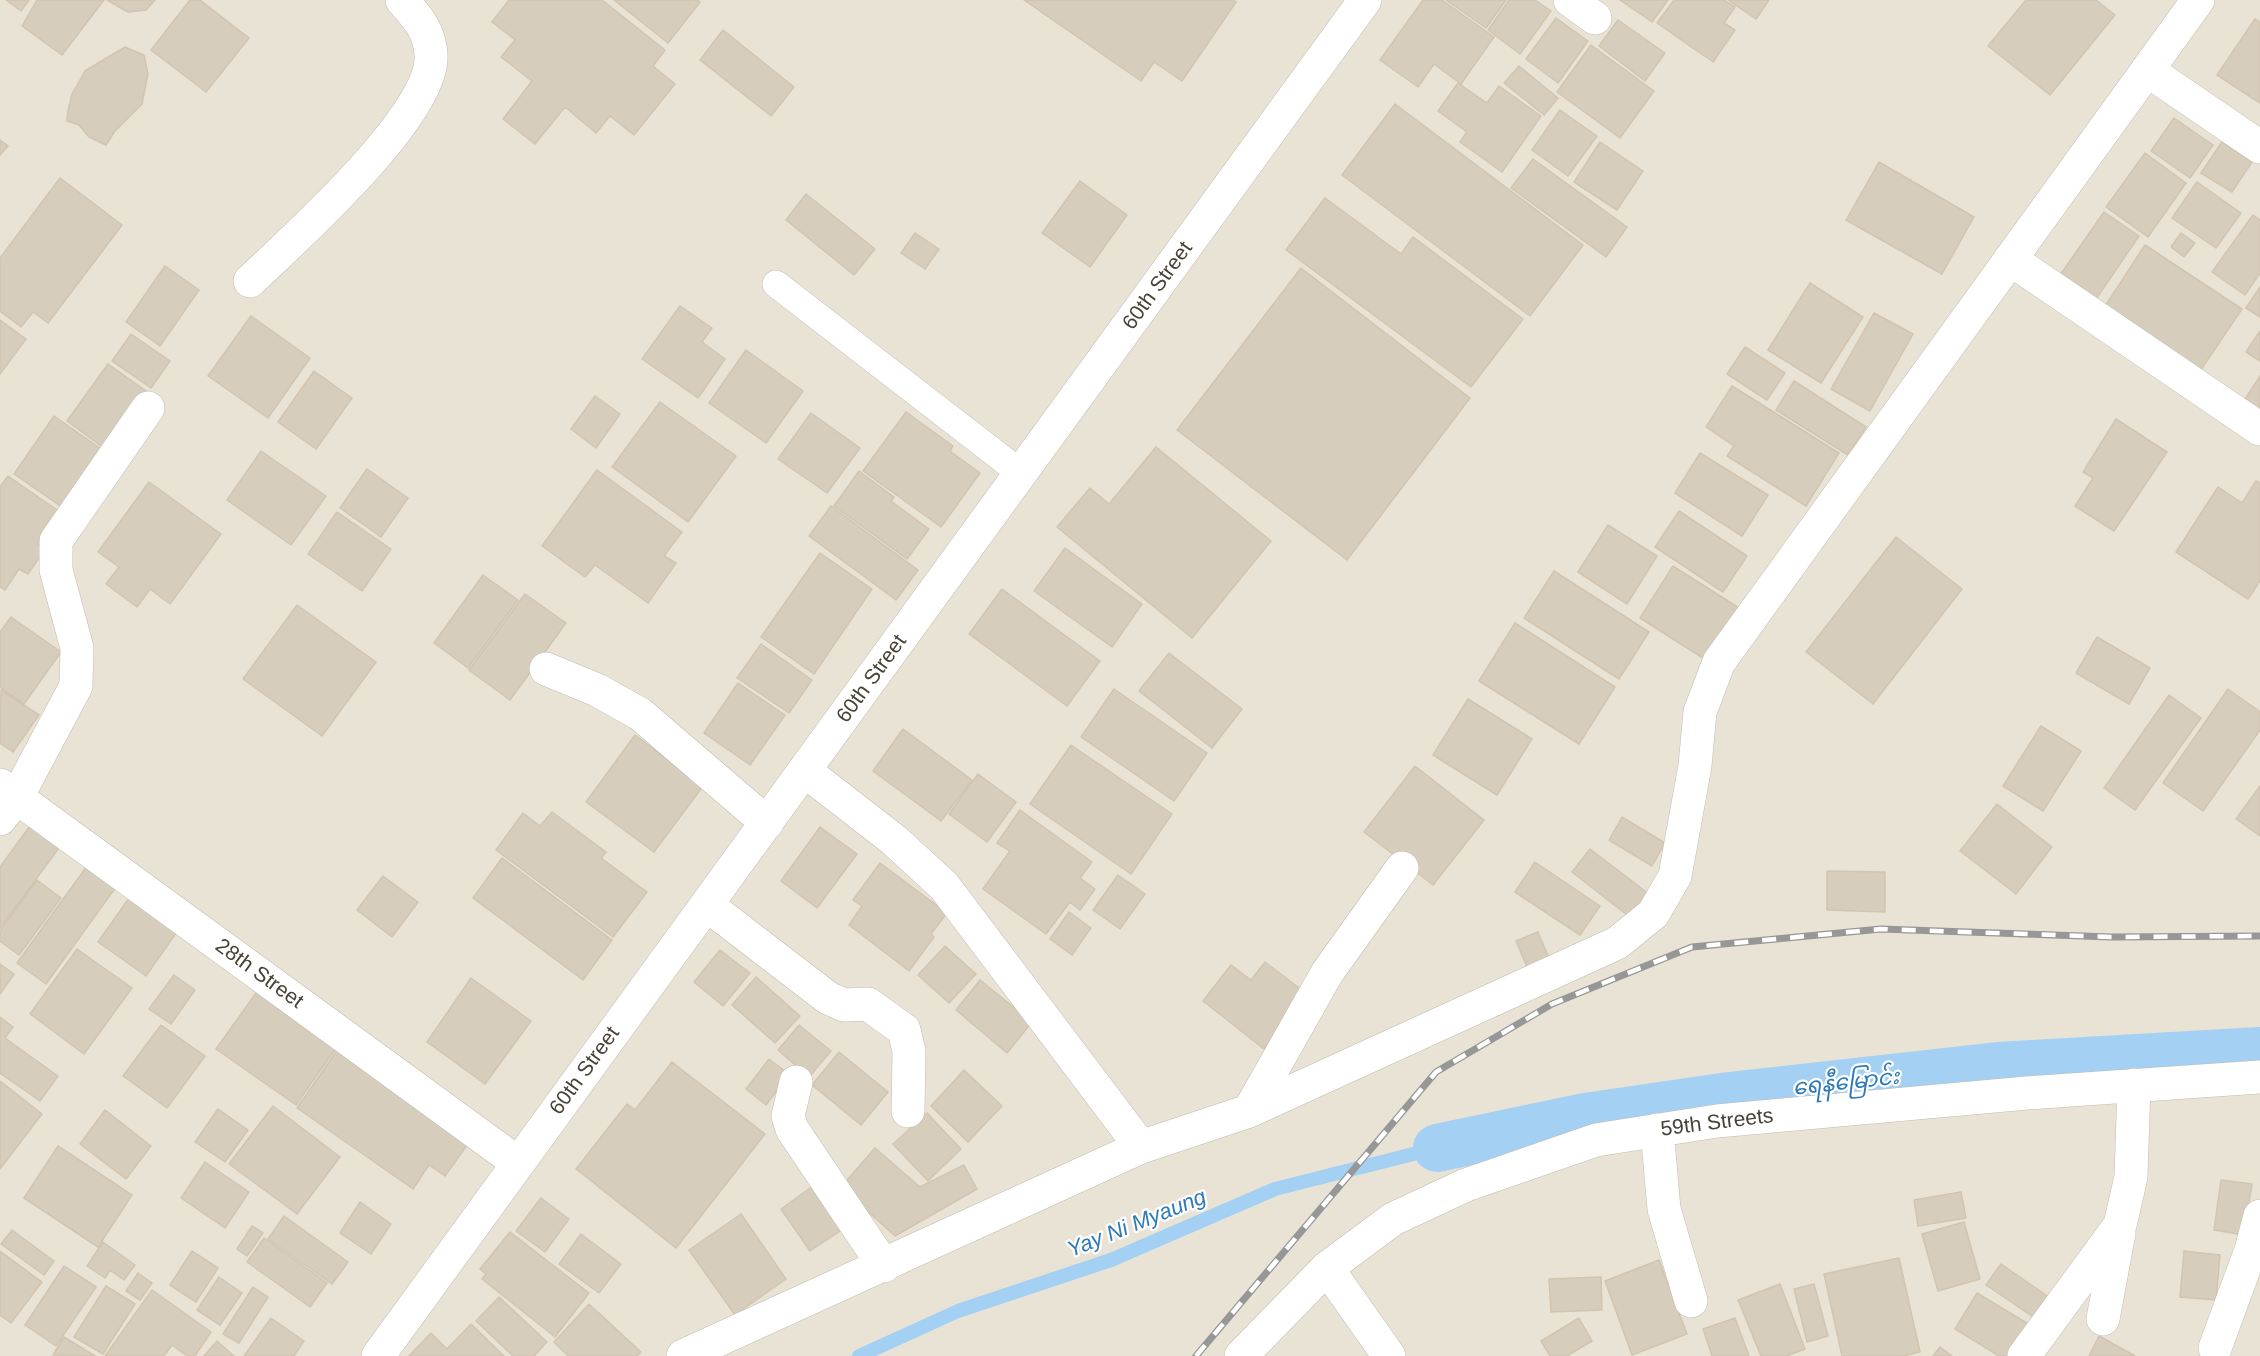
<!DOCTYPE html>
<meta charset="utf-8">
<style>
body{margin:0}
canvas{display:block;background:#f4f1e8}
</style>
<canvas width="2260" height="1356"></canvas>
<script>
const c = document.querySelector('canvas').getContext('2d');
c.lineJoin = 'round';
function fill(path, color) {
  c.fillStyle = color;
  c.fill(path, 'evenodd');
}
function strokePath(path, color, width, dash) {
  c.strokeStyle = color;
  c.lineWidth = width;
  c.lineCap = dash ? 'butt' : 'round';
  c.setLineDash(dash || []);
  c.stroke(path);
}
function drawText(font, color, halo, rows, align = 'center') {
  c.font = font + ' Helvetica,"Noto Sans Myanmar",sans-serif';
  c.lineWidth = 4.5;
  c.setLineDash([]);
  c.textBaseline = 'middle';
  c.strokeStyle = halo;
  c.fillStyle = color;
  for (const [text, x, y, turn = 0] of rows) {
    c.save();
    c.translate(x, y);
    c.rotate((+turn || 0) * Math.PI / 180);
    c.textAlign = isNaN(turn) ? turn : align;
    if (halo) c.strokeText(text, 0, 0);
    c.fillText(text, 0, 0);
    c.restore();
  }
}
fill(new Path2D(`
 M 0,0 L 2260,0 L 2260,1356 L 0,1356 Z`), '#e9e3d6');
strokePath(new Path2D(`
 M 859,1356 L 958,1311 L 1111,1260 L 1275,1189 L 1437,1148`), '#a3d0f3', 14);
strokePath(new Path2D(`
 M 1437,1148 L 1585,1117 L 1729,1096 L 1998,1066 L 2260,1051`), '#a3d0f3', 48);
const building = new Path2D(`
 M 6,0 L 29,0 L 21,11 Z
 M 37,0 L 104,0 L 62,55 L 22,26 Z
 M 107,0 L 155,0 L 146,10 L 128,12 Z
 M 190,0 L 200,0 L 249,38 L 206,92 L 151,50 Z
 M 509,0 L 602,0 L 665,50 L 653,66 L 675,84 L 634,135 L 610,116 L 596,133 L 565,107 L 535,144 L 503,119 L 532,81 L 501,57 L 515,40 L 492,22 Z
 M 614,0 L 697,0 L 700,2 L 668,43 Z
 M 1024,0 L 1233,0 L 1236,2 L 1182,81 L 1154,62 L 1141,81 Z
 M 1423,0 L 1442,0 L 1494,37 L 1461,84 L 1434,64 L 1418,87 L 1380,60 Z
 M 1446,0 L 1506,0 L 1486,28 Z
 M 1509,0 L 1535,0 L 1551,11 L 1520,54 L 1488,30 Z
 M 1620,0 L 1668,0 L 1652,22 Z
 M 1674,0 L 1724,0 L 1735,7 L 1724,23 L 1735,30 L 1713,62 L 1657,23 Z
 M 1728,0 L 1769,0 L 1756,19 Z
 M 2026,0 L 2096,0 L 2115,15 L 2050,95 L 1988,46 Z
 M 1556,18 L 1588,41 L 1558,83 L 1526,59 Z
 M 2255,19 L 2260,22 L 2260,103 L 2217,75 Z
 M 1618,20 L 1665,53 L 1645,81 L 1599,46 Z
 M 723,30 L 794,87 L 771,116 L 700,60 Z
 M 1591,45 L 1654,91 L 1620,138 L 1557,92 Z
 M 125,47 L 144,55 L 148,74 L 142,104 L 115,131 L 106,145 L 89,137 L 79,125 L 67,121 L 68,111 L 72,94 L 85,71 Z
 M 1519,66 L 1558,98 L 1544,115 L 1504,83 Z
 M 1458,83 L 1487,103 L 1499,86 L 1541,116 L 1502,172 L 1460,142 L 1467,132 L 1438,111 Z
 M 1395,104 L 1583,245 L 1530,316 L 1342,175 Z
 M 1560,110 L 1597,136 L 1568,176 L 1532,150 Z
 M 2174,118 L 2213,145 L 2190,178 L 2151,151 Z
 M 0,140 L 8,146 L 0,155 Z
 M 1600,142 L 1643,171 L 1617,210 L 1574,182 Z
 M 2222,142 L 2252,162 L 2232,192 L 2201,173 Z
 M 2145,153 L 2186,183 L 2148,237 L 2106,207 Z
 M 1533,159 L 1627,227 L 1606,257 L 1511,188 Z
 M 1879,162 L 1974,217 L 1942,274 L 1846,220 Z
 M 60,178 L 122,225 L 48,323 L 33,312 L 21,327 L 0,311 L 0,258 Z
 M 1080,181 L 1127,215 L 1090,267 L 1042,233 Z
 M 2197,182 L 2241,213 L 2216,248 L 2172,218 Z
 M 806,194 L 875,249 L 854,275 L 786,220 Z
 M 1325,198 L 1401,254 L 1413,237 L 1523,319 L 1471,387 L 1286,250 Z
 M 2104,212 L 2139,236 L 2094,302 L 2058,278 Z
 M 2253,215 L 2260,220 L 2260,273 L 2245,295 L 2212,272 Z
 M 915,233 L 939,249 L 925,269 L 901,253 Z
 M 2181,233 L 2195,243 L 2184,257 L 2171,247 Z
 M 2145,245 L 2242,309 L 2194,380 L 2098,317 Z
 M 165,266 L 199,290 L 160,346 L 126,322 Z
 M 1301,268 L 1470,398 L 1347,560 L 1177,430 Z
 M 1810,283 L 1863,317 L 1821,383 L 1768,350 Z
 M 2260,287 L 2260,317 L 2246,308 Z
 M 680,306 L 712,328 L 702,342 L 725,359 L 698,398 L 642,359 Z
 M 1874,313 L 1913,334 L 1870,411 L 1831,389 Z
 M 251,316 L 310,358 L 268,418 L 208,376 Z
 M 0,320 L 26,339 L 0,374 Z
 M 2260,331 L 2260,361 L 2246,352 Z
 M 131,334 L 170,361 L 151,388 L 112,361 Z
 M 1745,347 L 1785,373 L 1767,400 L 1727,374 Z
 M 746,350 L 803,391 L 766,443 L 709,403 Z
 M 108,364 L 149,393 L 108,451 L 67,421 Z
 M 314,371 L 352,398 L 316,449 L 278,422 Z
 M 2260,376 L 2260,415 L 2242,404 Z
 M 1794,381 L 1866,427 L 1848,455 L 1776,410 Z
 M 1732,386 L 1839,453 L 1806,506 L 1727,456 L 1734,446 L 1706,427 Z
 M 595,396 L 620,414 L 596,448 L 571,429 Z
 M 660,402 L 736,456 L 688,522 L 612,467 Z
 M 906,412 L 953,446 L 950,451 L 980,473 L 941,527 L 863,471 Z
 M 811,413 L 860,448 L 827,493 L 778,459 Z
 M 54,416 L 107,453 L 66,510 L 14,474 Z
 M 2116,419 L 2167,452 L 2114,531 L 2075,506 L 2093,478 L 2083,472 Z
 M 1156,447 L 1271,541 L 1192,638 L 1057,527 L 1090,488 L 1109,504 Z
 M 261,451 L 326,496 L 291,545 L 227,500 Z
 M 1700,453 L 1768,495 L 1742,536 L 1675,493 Z
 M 367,469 L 408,498 L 381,537 L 340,508 Z
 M 597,470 L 682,532 L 664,556 L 676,563 L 648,603 L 595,565 L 585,577 L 542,546 Z
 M 859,471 L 894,497 L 891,501 L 929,529 L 907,559 L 834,506 Z
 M 8,476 L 60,512 L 37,544 L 45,549 L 28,574 L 19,569 L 5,590 L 0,587 L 0,487 Z
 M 2256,481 L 2260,483 L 2260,581 L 2248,599 L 2176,552 L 2218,487 L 2242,503 Z
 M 149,482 L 221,534 L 170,604 L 150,589 L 137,607 L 106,584 L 119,567 L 98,552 Z
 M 831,506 L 918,570 L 896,600 L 809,536 Z
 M 1679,511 L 1747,556 L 1723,592 L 1655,547 Z
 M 337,512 L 391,549 L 362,591 L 308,554 Z
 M 1608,525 L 1657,556 L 1627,604 L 1578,572 Z
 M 1896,537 L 1962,589 L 1873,704 L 1806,652 Z
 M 1065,548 L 1142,604 L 1112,647 L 1034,591 Z
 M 820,553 L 872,589 L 814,674 L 761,637 Z
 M 1673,566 L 1739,608 L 1706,660 L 1640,618 Z
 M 1554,571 L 1649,632 L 1619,679 L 1524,618 Z
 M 483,575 L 518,600 L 468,668 L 434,643 Z
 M 1002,589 L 1100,661 L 1067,706 L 969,634 Z
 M 525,594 L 566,623 L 510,700 L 469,670 Z
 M 297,605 L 376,662 L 322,736 L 243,679 Z
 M 11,617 L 61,652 L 24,704 L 0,687 L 0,632 Z
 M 1515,623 L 1615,687 L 1579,744 L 1479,681 Z
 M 2097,637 L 2150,668 L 2129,704 L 2076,673 Z
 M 761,644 L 812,680 L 789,713 L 737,678 Z
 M 1169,653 L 1242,709 L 1212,748 L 1139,691 Z
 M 738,683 L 785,715 L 750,765 L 704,733 Z
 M 1114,689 L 1207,753 L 1174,801 L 1081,737 Z
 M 2228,689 L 2260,712 L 2260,730 L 2203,811 L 2163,783 Z
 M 1,690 L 39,715 L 13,752 L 0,743 Z
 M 2169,695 L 2201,718 L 2135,810 L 2104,788 Z
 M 1468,699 L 1532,739 L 1497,795 L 1433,755 Z
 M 2041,726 L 2081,751 L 2043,811 L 2003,786 Z
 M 903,729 L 972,780 L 941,821 L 873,771 Z
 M 635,735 L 703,786 L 654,852 L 586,802 Z
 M 1071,745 L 1172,814 L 1131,874 L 1030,804 Z
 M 1415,766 L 1484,820 L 1433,885 L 1364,832 Z
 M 978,774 L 1016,802 L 987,842 L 949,814 Z
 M 2260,786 L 2260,836 L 2236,819 Z
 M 1997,804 L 2052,847 L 2016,894 L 1960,851 Z
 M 1020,810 L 1092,862 L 1080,878 L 1095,889 L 1080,910 L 1070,902 L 1046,934 L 983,889 L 1010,851 L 997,843 Z
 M 552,812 L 606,852 L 601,858 L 647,892 L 613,937 L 496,850 L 523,813 L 540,826 Z
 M 1622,817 L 1665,843 L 1652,866 L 1609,840 Z
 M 35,819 L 64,841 L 0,928 L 0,867 Z
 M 820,827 L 857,854 L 817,908 L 781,881 Z
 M 1590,849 L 1649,894 L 1631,918 L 1572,872 Z
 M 502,858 L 612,940 L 583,980 L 473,898 Z
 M 1535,862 L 1600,906 L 1580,935 L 1515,892 Z
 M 880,863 L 947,913 L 931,934 L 934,937 L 909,971 L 849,925 L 862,906 L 853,900 Z
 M 87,866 L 116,887 L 46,984 L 17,963 Z
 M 1827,871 L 1885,872 L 1885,912 L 1827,910 Z
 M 1118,875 L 1145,894 L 1120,929 L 1093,910 Z
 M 383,876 L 418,902 L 392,937 L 357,910 Z
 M 37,880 L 61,898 L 19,955 L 0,941 L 0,931 Z
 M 134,891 L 181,926 L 146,976 L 98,942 Z
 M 1069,912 L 1091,928 L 1072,955 L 1050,939 Z
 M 1538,932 L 1552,965 L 1530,974 L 1516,941 Z
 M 945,946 L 976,974 L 949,1003 L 918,975 Z
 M 77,949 L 132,988 L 84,1054 L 30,1014 Z
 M 720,950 L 750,973 L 723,1006 L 694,982 Z
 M 1265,962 L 1307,994 L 1264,1049 L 1203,1001 L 1231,965 L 1251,980 Z
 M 0,964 L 14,974 L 0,994 Z
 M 174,975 L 195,990 L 171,1024 L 149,1009 Z
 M 756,977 L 800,1016 L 775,1043 L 732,1005 Z
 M 471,978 L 531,1021 L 485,1084 L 427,1042 Z
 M 980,980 L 1032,1022 L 1007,1053 L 956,1010 Z
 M 259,989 L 339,1044 L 296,1105 L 216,1049 Z
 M 0,1017 L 13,1027 L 5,1038 L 58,1076 L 40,1101 L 0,1073 Z
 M 161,1025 L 205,1056 L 167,1108 L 123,1076 Z
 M 799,1025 L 831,1051 L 809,1077 L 778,1050 Z
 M 338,1049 L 470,1141 L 445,1176 L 429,1165 L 413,1189 L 297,1108 Z
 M 839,1052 L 888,1092 L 861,1125 L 812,1085 Z
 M 769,1059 L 789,1074 L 766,1105 L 746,1089 Z
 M 672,1062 L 765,1134 L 676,1248 L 576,1169 L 627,1104 L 635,1110 Z
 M 964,1070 L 1002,1106 L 968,1142 L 931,1106 Z
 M 0,1081 L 42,1114 L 0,1169 Z
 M 273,1106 L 340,1157 L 297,1214 L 229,1164 Z
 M 218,1109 L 248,1130 L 225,1162 L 195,1142 Z
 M 105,1110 L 151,1146 L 126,1179 L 80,1144 Z
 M 927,1113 L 961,1149 L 928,1181 L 893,1144 Z
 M 58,1146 L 132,1195 L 98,1247 L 24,1198 Z
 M 875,1148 L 920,1187 L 964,1165 L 977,1189 L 895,1236 L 841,1187 Z
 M 205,1162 L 249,1192 L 225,1228 L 181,1198 Z
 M 2221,1180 L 2252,1184 L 2244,1235 L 2214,1230 Z
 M 813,1186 L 843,1229 L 810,1251 L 781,1209 Z
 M 1961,1192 L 1966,1218 L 1918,1226 L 1914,1200 Z
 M 541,1198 L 569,1219 L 545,1252 L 516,1231 Z
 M 360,1202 L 391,1224 L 371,1254 L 340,1233 Z
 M 741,1214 L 786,1279 L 735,1315 L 689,1250 Z
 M 284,1216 L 348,1262 L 332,1284 L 268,1239 Z
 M 1964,1222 L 1980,1279 L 1938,1291 L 1922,1234 Z
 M 252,1226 L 263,1233 L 247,1256 L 237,1249 Z
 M 12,1230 L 54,1261 L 44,1275 L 1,1244 Z
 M 510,1232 L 589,1293 L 555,1337 L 482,1279 L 486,1274 L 480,1269 Z
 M 581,1234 L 621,1264 L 599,1293 L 559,1264 Z
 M 264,1238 L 327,1283 L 310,1307 L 247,1262 Z
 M 103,1242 L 135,1265 L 124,1280 L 110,1270 L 105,1278 L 87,1266 Z
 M 0,1251 L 42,1282 L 11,1323 L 0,1315 Z
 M 192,1251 L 218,1268 L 196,1302 L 170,1285 Z
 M 2184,1251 L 2220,1255 L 2216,1300 L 2180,1297 Z
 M 1899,1258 L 1920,1352 L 1903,1356 L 1842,1356 L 1824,1274 Z
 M 1659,1260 L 1687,1334 L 1632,1355 L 1605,1281 Z
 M 2001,1264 L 2056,1302 L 2042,1323 L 1986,1285 Z
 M 64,1266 L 96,1287 L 56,1346 L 25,1325 Z
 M 138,1273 L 152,1283 L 140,1300 L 126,1291 Z
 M 219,1277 L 242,1293 L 220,1325 L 197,1310 Z
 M 1601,1277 L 1602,1310 L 1551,1312 L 1549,1279 Z
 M 1780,1284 L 1805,1349 L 1787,1356 L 1761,1356 L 1738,1300 Z
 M 1814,1284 L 1828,1336 L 1807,1342 L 1794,1289 Z
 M 106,1286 L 135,1304 L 103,1354 L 74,1337 Z
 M 253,1287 L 268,1297 L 239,1343 L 223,1334 Z
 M 152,1290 L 211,1332 L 195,1356 L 187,1356 L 172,1345 L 164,1356 L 105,1356 Z
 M 1977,1293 L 2035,1328 L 2018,1356 L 1999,1356 L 1955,1329 Z
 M 499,1297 L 547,1342 L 534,1356 L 513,1356 L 476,1321 Z
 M 589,1304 L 641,1352 L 637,1356 L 568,1356 L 554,1342 Z
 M 271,1318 L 304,1341 L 294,1356 L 244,1356 Z
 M 1579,1318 L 1592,1341 L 1567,1356 L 1550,1356 L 1541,1341 Z
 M 1735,1318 L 1749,1356 L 1712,1356 L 1703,1329 Z
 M 471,1324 L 504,1356 L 409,1356 L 431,1333 L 447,1349 Z
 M 2099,1336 L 2135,1356 L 2089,1356 Z
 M 64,1337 L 95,1356 L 53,1355 Z
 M 217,1341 L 234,1356 L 204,1356 Z
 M 1940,1347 L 1952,1356 L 1933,1356 Z`);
fill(building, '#d7cdbd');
strokePath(building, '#d2c5b0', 1.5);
const lane = new Path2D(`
 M 776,284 L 1022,474`);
const street = new Path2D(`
 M 1570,0 L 1595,18
 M 2147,70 L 2260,147
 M 2010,259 L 2260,429
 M 250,281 C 293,240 435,114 431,55 C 430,31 417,17 402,0
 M 546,669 L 597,690 L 640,714 L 767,823
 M 805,771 L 894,840 L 944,886 L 1141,1147
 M 0,785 L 518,1163
 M 0,819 L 17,797 L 76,686 L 77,648 L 56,570 L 56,541 L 148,408
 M 707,905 L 828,998 L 844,1005 L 868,1004 L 904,1030 L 909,1051 L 908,1111
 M 796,1082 L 788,1116 L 792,1129 L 884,1266
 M 1249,1111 L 1327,973 L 1402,868
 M 1657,1130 L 1664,1209 L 1691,1301
 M 1327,1268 L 1389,1356
 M 2103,1319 L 2119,1233
 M 2215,1348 L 2251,1250 L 2260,1216
 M 378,1356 L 1365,0
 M 683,1356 L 1141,1147 L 1249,1111 L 1617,943 L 1653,914 L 1675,876 L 1695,766 L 1700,712 L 1719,662 L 2198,0
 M 1241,1356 L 1327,1268 L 1393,1219 L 1466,1185 L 1596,1140 L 1717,1121 L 2027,1093 L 2260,1077
 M 2024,1356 L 2120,1225 L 2131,1177 L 2134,1085`);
strokePath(lane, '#c3bcad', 28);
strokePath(street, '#c3bcad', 34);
strokePath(lane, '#fff', 27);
strokePath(street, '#fff', 33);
const rail = new Path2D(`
 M 1196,1356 L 1436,1072 L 1552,1004 L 1692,947 L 1881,929 L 2111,937 L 2260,936`);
strokePath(rail, '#979797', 7);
strokePath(rail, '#fff', 4.5, [14]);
drawText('21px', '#484236', '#fff', [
 ["60th Street",1158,286,-54],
 ["60th Street",872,679,-54],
 ["28th Street",259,974,36],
 ["60th Street",585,1071,-54],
 ["59th Streets",1717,1123,-7]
]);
drawText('italic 22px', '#2c7ab8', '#fff', [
 ["ရေနီမြောင်း",1846,1083,-6],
 ["Yay Ni Myaung",1137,1224,-22]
]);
</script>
